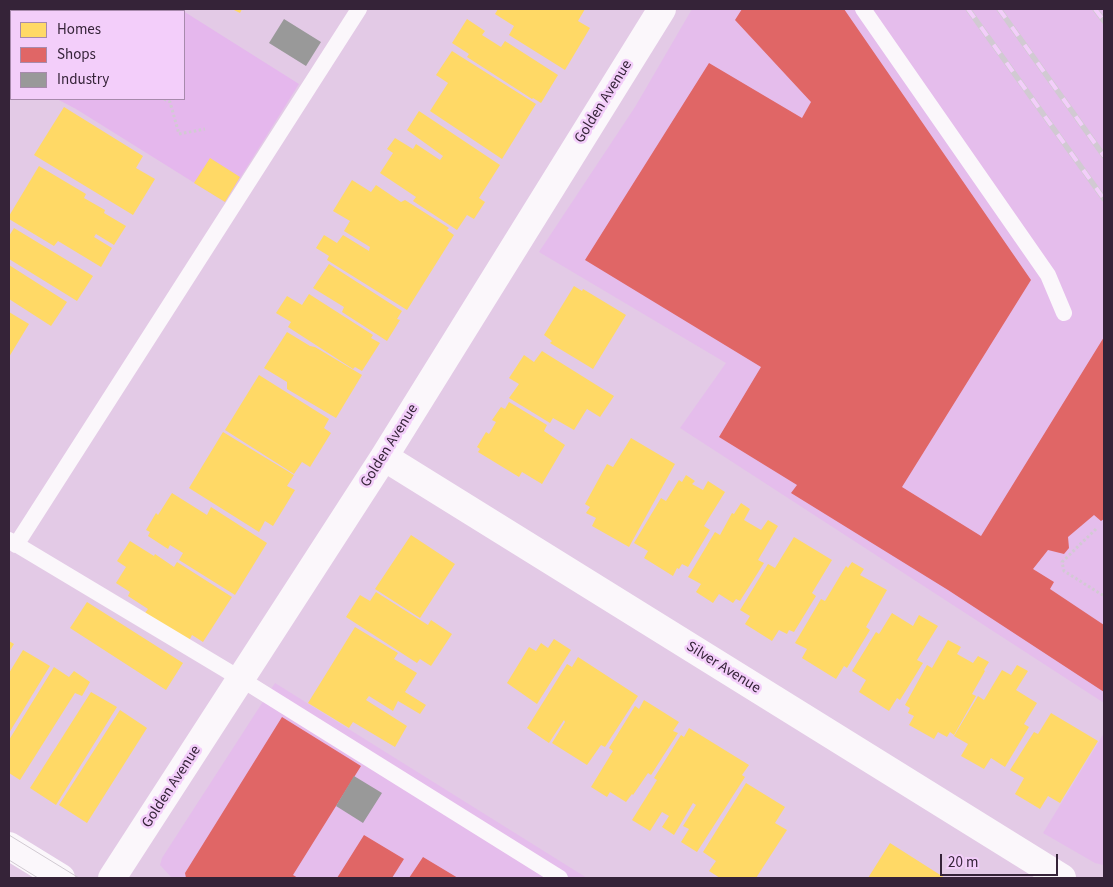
<!DOCTYPE html>
<style>
body{margin:0}
#map{position:relative;width:1113px;height:887px;overflow:hidden;background:#e3cae6;font-family:"Source Sans 3",sans-serif}
canvas{display:block}
.frame{position:absolute;inset:0;border:10px solid #352338;pointer-events:none}
.legend{position:absolute;left:10px;top:10px;width:175px;height:90px;box-sizing:border-box;background:#f3cefa;border:1px solid #a78aac;margin:0;padding:6px 9px;list-style:none;font-size:15px;color:#352338}
.legend li{display:flex;align-items:center;gap:10px;height:25px}
.legend b{width:25px;border:1px solid #a78aac}
.scale{position:absolute;left:940px;top:854px;width:118px;height:22px;box-sizing:border-box;border:2px solid #352338;border-top:0;padding-left:6px;font-size:15px;line-height:18px;white-space:nowrap;color:#352338;-webkit-text-stroke:4px #f3cefa;paint-order:stroke}
</style>
<div id="map">
<canvas width="1113" height="887"></canvas>
<div class="frame"></div>
<ul class="legend">
<li><b style="height:14px;background:#ffd966"></b>Homes</li>
<li><b style="height:14px;background:#e06666"></b>Shops</li>
<li><b style="height:14px;background:#999"></b>Industry</li>
</ul>
<div class="scale">20 m</div>
</div>
<script>
const c = document.querySelector('canvas').getContext('2d');
c.lineJoin = 'round';
function fill(path, color) {
  c.fillStyle = color;
  c.fill(path, 'evenodd');
}
function strokePath(path, color, width, dash) {
  c.strokeStyle = color;
  c.lineWidth = width;
  c.lineCap = dash ? 'butt' : 'round';
  c.setLineDash(dash || []);
  c.stroke(path);
}
function drawText(font, color, halo, rows, align = 'center') {
  c.font = font + ' "Source Sans 3",sans-serif';
  c.lineWidth = 5;
  c.setLineDash([]);
  c.textBaseline = 'middle';
  c.strokeStyle = halo;
  c.fillStyle = color;
  for (const [text, x, y, turn = 0] of rows) {
    c.save();
    c.translate(x, y);
    c.rotate((+turn || 0) * Math.PI / 180);
    c.textAlign = isNaN(turn) ? turn : align;
    if (halo) c.strokeText(text, 0, 0);
    c.fillText(text, 0, 0);
    c.restore();
  }
}
fill(new Path2D(`
 M 692,9 L 1104,9 L 1104,703 L 680,428 L 726,363 L 539,252 L 635,107 Z
 M 275,683 L 587,878 L 172,878 L 160,865 L 162,858 Z
 M 1104,733 L 1104,865 L 1103,865 L 1095,863 L 1043,833 Z`), '#e5bdec');
fill(new Path2D(`
 M 97,9 L 180,9 L 299,84 L 225,202 L 76,109 L 57,99 L 184,99 L 184,11 L 95,11 Z`), '#e5b7ed');
fill(new Path2D(`
 M 232,9 L 242,9 L 240,13 Z
 M 498,9 L 585,9 L 578,21 L 590,28 L 565,70 L 509,35 L 514,26 L 495,14 Z
 M 467,19 L 485,31 L 482,35 L 501,47 L 505,41 L 558,75 L 541,103 L 533,98 L 532,99 L 467,57 L 469,54 L 452,43 Z
 M 452,51 L 536,104 L 502,159 L 430,111 L 448,83 L 436,75 Z
 M 64,107 L 143,156 L 136,168 L 155,179 L 133,215 L 34,155 Z
 M 419,111 L 500,165 L 479,198 L 485,202 L 474,219 L 467,215 L 457,230 L 413,201 L 416,197 L 380,173 L 393,153 L 387,149 L 395,138 L 413,149 L 416,144 L 440,160 L 443,156 L 407,130 Z
 M 210,158 L 240,177 L 225,202 L 194,183 Z
 M 39,166 L 86,194 L 84,198 L 105,210 L 104,213 L 126,226 L 114,245 L 96,234 L 94,237 L 112,248 L 101,267 L 58,241 L 54,246 L 9,219 L 9,216 Z
 M 352,180 L 371,192 L 376,185 L 401,202 L 405,200 L 449,228 L 447,230 L 454,235 L 407,310 L 327,260 L 329,256 L 316,248 L 324,235 L 337,243 L 343,235 L 369,251 L 370,247 L 344,231 L 350,221 L 333,211 Z
 M 14,228 L 93,276 L 77,301 L 9,259 L 9,236 Z
 M 329,264 L 402,311 L 397,319 L 400,320 L 387,341 L 342,312 L 344,307 L 313,288 Z
 M 9,265 L 67,302 L 51,326 L 9,299 Z
 M 574,286 L 582,291 L 583,289 L 626,315 L 593,369 L 550,343 L 552,341 L 544,335 Z
 M 309,294 L 373,335 L 371,338 L 380,343 L 362,371 L 355,367 L 353,369 L 288,327 L 291,322 L 276,313 L 287,296 L 302,305 Z
 M 9,312 L 29,324 L 9,357 Z
 M 287,332 L 310,346 L 315,347 L 362,375 L 336,418 L 287,389 L 287,382 L 264,368 Z
 M 542,351 L 614,396 L 600,417 L 587,409 L 574,430 L 553,418 L 550,423 L 509,398 L 519,384 L 509,378 L 524,355 L 534,362 Z
 M 259,375 L 329,419 L 324,428 L 331,433 L 310,467 L 302,462 L 294,474 L 225,430 Z
 M 509,402 L 547,425 L 544,431 L 565,445 L 542,484 L 522,472 L 519,477 L 478,452 L 480,449 L 477,447 L 486,432 L 489,434 L 496,422 L 492,420 L 501,407 L 505,409 Z
 M 223,432 L 294,475 L 287,486 L 295,490 L 273,526 L 265,521 L 259,532 L 189,488 Z
 M 631,438 L 675,464 L 629,547 L 592,526 L 596,518 L 586,513 L 590,507 L 585,504 L 607,464 L 613,467 Z
 M 686,475 L 695,481 L 692,484 L 703,490 L 708,481 L 725,492 L 704,526 L 710,530 L 688,567 L 682,564 L 679,569 L 677,568 L 673,576 L 644,558 L 648,551 L 634,543 L 661,498 L 666,501 L 679,480 L 682,482 Z
 M 172,493 L 207,515 L 211,507 L 267,543 L 235,595 L 179,560 L 183,553 L 170,545 L 168,549 L 148,536 L 150,532 L 146,530 L 156,513 L 158,515 Z
 M 741,503 L 750,509 L 744,520 L 761,530 L 768,520 L 778,526 L 758,560 L 764,563 L 740,601 L 736,599 L 733,603 L 719,594 L 713,603 L 696,592 L 701,584 L 688,577 L 715,532 L 720,535 L 732,513 L 734,514 Z
 M 411,535 L 455,564 L 420,618 L 375,589 Z
 M 794,537 L 832,560 L 812,593 L 816,596 L 794,632 L 789,630 L 787,634 L 779,630 L 772,641 L 745,624 L 750,616 L 740,610 L 768,564 L 775,568 Z
 M 130,541 L 154,556 L 155,554 L 174,567 L 177,562 L 232,597 L 203,642 L 192,635 L 189,641 L 145,613 L 148,609 L 128,596 L 130,592 L 116,583 L 126,567 L 117,561 Z
 M 852,562 L 864,569 L 860,575 L 887,590 L 866,627 L 870,630 L 847,668 L 844,666 L 836,679 L 802,658 L 807,649 L 795,643 L 821,599 L 825,601 L 846,566 L 848,568 Z
 M 376,592 L 428,625 L 431,620 L 452,634 L 431,666 L 420,659 L 417,663 L 346,617 L 360,595 L 370,601 Z
 M 87,602 L 183,663 L 166,690 L 70,628 Z
 M 892,613 L 913,626 L 919,615 L 938,626 L 917,660 L 923,663 L 900,700 L 897,698 L 889,711 L 859,692 L 866,680 L 852,671 L 876,632 L 879,634 Z
 M 355,627 L 398,653 L 394,659 L 417,673 L 405,692 L 426,705 L 420,714 L 398,701 L 393,711 L 369,696 L 366,700 L 407,726 L 395,747 L 353,722 L 349,728 L 308,703 Z
 M 554,639 L 571,650 L 537,704 L 507,683 L 529,647 L 536,651 L 541,643 L 548,648 Z
 M 948,640 L 961,647 L 957,654 L 973,663 L 978,656 L 989,662 L 984,670 L 985,671 L 972,694 L 976,696 L 954,735 L 950,732 L 947,737 L 938,732 L 934,739 L 909,725 L 914,716 L 908,713 L 910,708 L 905,705 L 927,665 L 932,668 Z
 M 9,641 L 14,644 L 9,652 Z
 M 23,650 L 50,666 L 9,733 L 9,673 Z
 M 578,657 L 638,696 L 605,747 L 601,745 L 587,765 L 552,743 L 565,722 L 564,720 L 549,743 L 527,728 L 567,664 L 572,667 Z
 M 1017,665 L 1028,671 L 1016,690 L 1037,703 L 1024,724 L 1029,727 L 1005,767 L 991,758 L 984,769 L 961,756 L 968,744 L 954,736 L 978,696 L 984,700 L 1002,670 L 1011,675 Z
 M 54,667 L 69,677 L 74,671 L 90,682 L 82,696 L 75,693 L 20,780 L 9,773 L 9,740 Z
 M 91,692 L 117,707 L 56,805 L 30,788 Z
 M 644,700 L 679,722 L 673,731 L 678,733 L 651,775 L 648,773 L 633,795 L 632,794 L 626,802 L 610,792 L 607,797 L 591,787 L 613,751 L 609,748 L 635,706 L 639,709 Z
 M 120,710 L 147,728 L 87,823 L 59,805 Z
 M 1051,713 L 1098,741 L 1060,803 L 1048,796 L 1040,809 L 1015,794 L 1024,778 L 1010,770 L 1034,732 L 1038,734 Z
 M 689,728 L 749,765 L 742,775 L 745,777 L 697,852 L 681,842 L 689,829 L 683,826 L 696,805 L 693,803 L 674,835 L 662,827 L 669,816 L 662,812 L 650,831 L 632,820 L 657,780 L 654,778 L 681,735 L 684,737 Z
 M 746,783 L 785,807 L 775,823 L 787,830 L 756,878 L 720,878 L 709,871 L 716,861 L 703,852 Z
 M 890,843 L 945,878 L 868,878 Z`), '#ffd966');
fill(new Path2D(`
 M 742,9 L 844,9 L 1031,280 L 902,487 L 981,536 L 1104,337 L 1104,519 L 1101,521 L 1094,515 L 1068,537 L 1069,548 L 1064,554 L 1048,550 L 1033,569 L 1054,582 L 1050,589 L 1104,625 L 1104,692 L 948,590 L 791,493 L 797,485 L 719,437 L 761,367 L 585,260 L 709,63 L 802,118 L 811,102 L 735,20 Z
 M 282,717 L 361,766 L 293,875 L 298,878 L 186,878 L 185,873 Z
 M 364,835 L 404,859 L 392,878 L 337,878 Z
 M 423,857 L 458,878 L 409,878 Z`), '#e06666');
fill(new Path2D(`
 M 284,19 L 321,42 L 306,66 L 269,43 Z
 M 354,776 L 382,793 L 363,823 L 336,806 Z`), '#999');
strokePath(new Path2D(`
 M 101,9 L 102,11
 M 164,99 L 170,102 L 179,134 L 205,129
 M 1096,529 L 1062,562 L 1064,571 L 1104,596`), '#d2cad3', 3, [2.5, 2.5]);
strokePath(new Path2D(`
 M 863,9 L 1048,275 L 1064,313
 M 9,540 L 241,679 L 560,878
 M 16,545 L 359,9`), '#fbf7fb', 16);
strokePath(new Path2D(`
 M 51,11 L 53,9
 M 9,78 L 11,74
 M 384,457 L 1062,878
 M 112,878 L 384,457 L 662,9`), '#fbf7fb', 28);
strokePath(new Path2D(`
 M 9,846 L 61,878`), '#fbf7fb', 28);
strokePath(new Path2D(`
 M 9,835 L 79,878
 M 9,860 L 38,878`), '#d1cad2', 1);
const rail = new Path2D(`
 M 968,9 L 1104,199
 M 999,9 L 1104,156
 M 1095,9 L 1104,21`);
strokePath(rail, '#d1cad2', 5.5);
strokePath(rail, '#f3cefa', 4, [11]);
drawText('15px', '#352338', '#f3cefa', [
 ["Golden Avenue",604,102,-58],
 ["Golden Avenue",390,446,-58],
 ["Silver Avenue",723,668,32],
 ["Golden Avenue",172,787,-57]
]);
</script>
